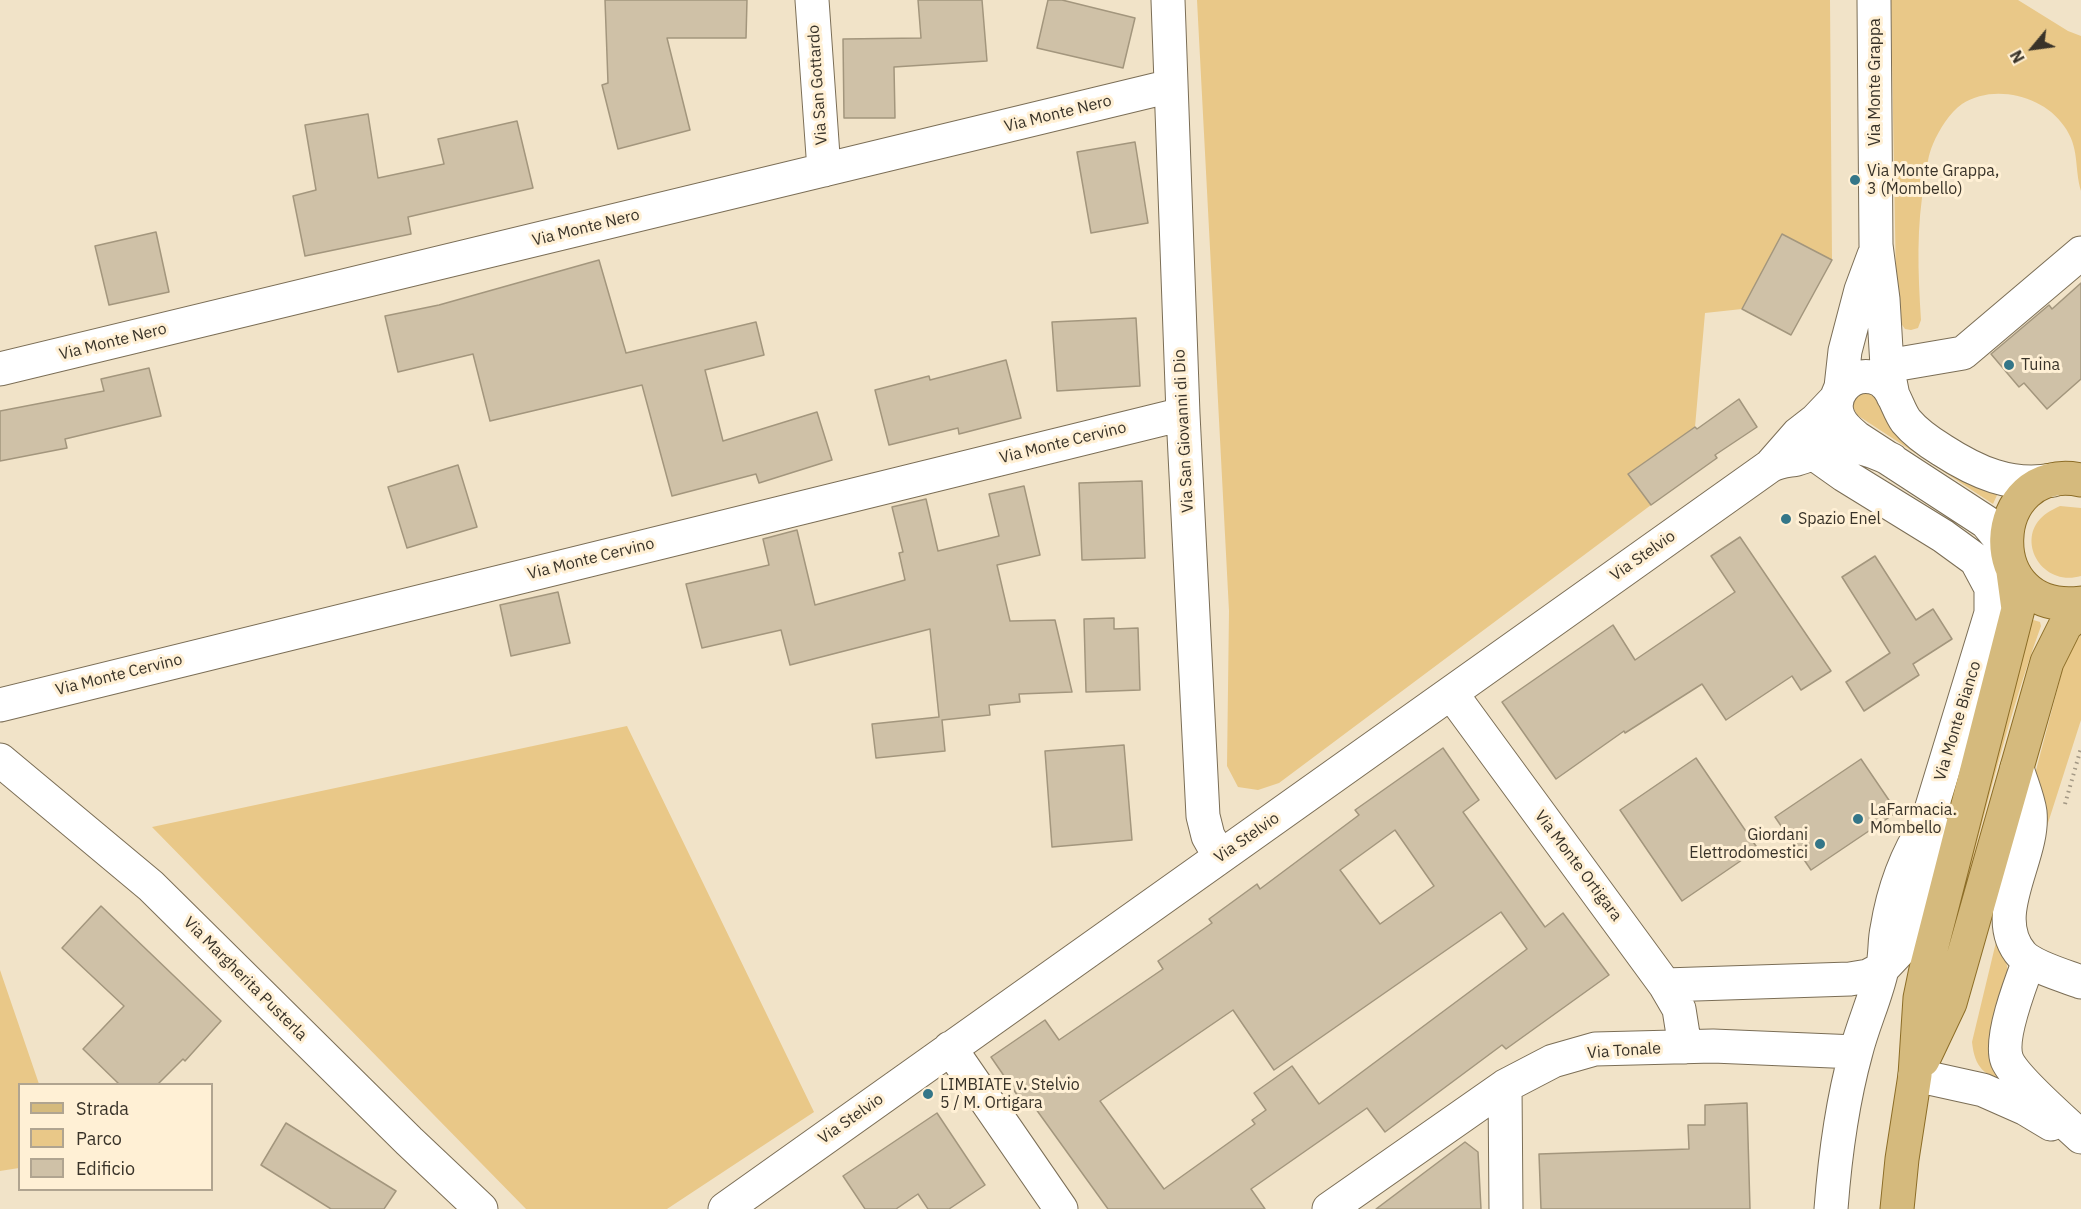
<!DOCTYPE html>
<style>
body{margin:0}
#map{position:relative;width:2081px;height:1209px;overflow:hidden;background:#f1e3c8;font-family:"IBM Plex Sans",sans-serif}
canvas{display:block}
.legend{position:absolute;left:18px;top:1083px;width:195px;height:108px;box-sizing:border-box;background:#fff0d5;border:2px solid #b0a490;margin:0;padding:8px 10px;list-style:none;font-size:18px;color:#393329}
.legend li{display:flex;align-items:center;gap:12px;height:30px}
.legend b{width:30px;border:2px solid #b0a490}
.north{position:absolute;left:2003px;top:18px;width:60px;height:60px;-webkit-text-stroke:4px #fff0d5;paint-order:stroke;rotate:241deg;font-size:16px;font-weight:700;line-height:24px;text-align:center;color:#393329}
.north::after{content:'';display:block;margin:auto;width:21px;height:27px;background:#393329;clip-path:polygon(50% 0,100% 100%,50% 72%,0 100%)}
</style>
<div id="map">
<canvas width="2081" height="1209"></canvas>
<ul class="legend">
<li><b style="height:8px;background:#d5ba7d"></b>Strada</li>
<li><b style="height:16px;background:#e9c888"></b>Parco</li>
<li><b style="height:16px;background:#cfc1a7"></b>Edificio</li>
</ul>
<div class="north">N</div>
</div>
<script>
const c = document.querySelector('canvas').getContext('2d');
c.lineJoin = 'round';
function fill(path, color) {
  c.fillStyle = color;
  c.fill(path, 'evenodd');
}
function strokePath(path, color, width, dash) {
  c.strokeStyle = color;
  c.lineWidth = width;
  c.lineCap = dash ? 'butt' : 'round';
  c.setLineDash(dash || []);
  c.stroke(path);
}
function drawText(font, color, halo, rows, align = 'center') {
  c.font = font + ' "IBM Plex Sans",sans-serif';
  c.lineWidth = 6;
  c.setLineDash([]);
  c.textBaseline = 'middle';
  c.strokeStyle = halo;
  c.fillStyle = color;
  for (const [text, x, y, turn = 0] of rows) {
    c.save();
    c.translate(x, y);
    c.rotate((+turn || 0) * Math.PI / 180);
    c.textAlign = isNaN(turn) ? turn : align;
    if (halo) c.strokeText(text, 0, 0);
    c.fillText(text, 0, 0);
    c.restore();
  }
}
fill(new Path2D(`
 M 1197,0 L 1830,0 L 1832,260 L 1742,309 L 1705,313 L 1695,427 L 1628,474 L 1651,505 L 1279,783 L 1258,790 L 1238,787 L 1227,766 L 1229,611 Z
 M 1891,0 L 2018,0 L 2068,31 L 2081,36 L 2081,191 C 2074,167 2080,148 2064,126 C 2044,96 1994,83 1962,104 C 1950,112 1939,130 1933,144 C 1928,155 1927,167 1925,179 C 1916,227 1918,272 1921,320 L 1918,328 L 1911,330 L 1905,329 L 1900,322 L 1896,282 Z
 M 1868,387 L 1998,493 L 1993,504 L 1857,415 L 1850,400 Z
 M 2060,506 L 2081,508 L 2081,576 C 2040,588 2013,536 2047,513 C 2051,510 2056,508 2060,506 Z
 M 2027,618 L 2040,622 L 2041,626 C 1999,742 1973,864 1941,983 L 1939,984 Z
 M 2081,635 L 2081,720 L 2023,901 L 2035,774 L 2063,668 L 2073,645 Z
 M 627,726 L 814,1112 L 667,1209 L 526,1209 L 152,827 Z
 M 1997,938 L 2006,958 L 2008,975 L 2008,1084 C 1984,1074 1975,1069 1972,1042 Z
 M 0,970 L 39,1084 L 20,1084 L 19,1168 L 0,1171 Z`), '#e9c888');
const building = new Path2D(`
 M 605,0 L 747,0 L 746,38 L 667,38 L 690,130 L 618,149 L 602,85 L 608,83 Z
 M 918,0 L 982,0 L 987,61 L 894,67 L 895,118 L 844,118 L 843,39 L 921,38 Z
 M 1048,0 L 1062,0 L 1135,18 L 1123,68 L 1037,48 Z
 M 368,114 L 378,178 L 444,164 L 438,139 L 517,121 L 533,188 L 408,217 L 411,234 L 305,256 L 293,196 L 316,190 L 305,125 Z
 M 1135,142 L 1148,223 L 1091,233 L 1077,152 Z
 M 156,232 L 169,292 L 109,305 L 95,246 Z
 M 1782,234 L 1832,260 L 1791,335 L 1742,309 Z
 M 599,260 L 626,353 L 756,322 L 764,355 L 705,370 L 723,441 L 817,412 L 832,460 L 759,483 L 756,474 L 672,496 L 642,385 L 490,421 L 473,354 L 398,372 L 385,316 L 439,305 Z
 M 2081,283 L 2081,379 L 2047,409 L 2024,383 L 2019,387 L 1991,354 L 2049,305 L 2052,309 Z
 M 1136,318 L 1140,386 L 1057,391 L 1052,322 Z
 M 1006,360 L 1021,418 L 959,434 L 958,428 L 889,445 L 875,390 L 929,376 L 930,380 Z
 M 149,368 L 161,416 L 65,439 L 67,448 L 0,461 L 0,411 L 104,391 L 101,379 Z
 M 1739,399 L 1757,427 L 1715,455 L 1717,458 L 1651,505 L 1628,474 L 1695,427 L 1697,429 Z
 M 458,465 L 477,527 L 407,548 L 388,487 Z
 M 1142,481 L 1145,558 L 1082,560 L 1079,483 Z
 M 1024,486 L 1040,555 L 997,565 L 1010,621 L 1055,620 L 1072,692 L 1019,694 L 1020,702 L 989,705 L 990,715 L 942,720 L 945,751 L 876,758 L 872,724 L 939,717 L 930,629 L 790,665 L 781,630 L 702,648 L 686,584 L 769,565 L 763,539 L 797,530 L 815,605 L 905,580 L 899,553 L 903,552 L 892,507 L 926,499 L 938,551 L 999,536 L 989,494 Z
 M 1740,537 L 1831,671 L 1801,690 L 1792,676 L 1726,720 L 1702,684 L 1625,733 L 1624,731 L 1556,779 L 1502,702 L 1613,625 L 1635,660 L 1735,592 L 1711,556 Z
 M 1875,556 L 1916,620 L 1933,609 L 1952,639 L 1913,664 L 1919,675 L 1864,711 L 1846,682 L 1890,653 L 1842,577 Z
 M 558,592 L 570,643 L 511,656 L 500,605 Z
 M 1114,618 L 1114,629 L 1138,628 L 1140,690 L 1086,692 L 1084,619 Z
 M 1124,745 L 1132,840 L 1052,847 L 1045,751 Z
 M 1443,748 L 1479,800 L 1463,812 L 1545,927 L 1563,913 L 1609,975 L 1506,1049 L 1502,1045 L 1385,1132 L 1367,1108 L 1251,1189 L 1265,1209 L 1108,1209 L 1028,1098 L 1022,1102 L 991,1057 L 1045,1020 L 1059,1040 L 1163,969 L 1158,961 L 1212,923 L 1209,919 L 1257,884 L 1260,889 L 1359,815 L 1355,810 ZM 1395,830 L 1434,886 L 1380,924 L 1340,870 ZM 1501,912 L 1527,949 L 1319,1104 L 1292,1066 L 1254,1093 L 1266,1110 L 1252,1120 L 1255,1124 L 1164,1189 L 1100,1101 L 1233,1010 L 1274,1070 Z
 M 1696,758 L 1758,849 L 1682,901 L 1620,810 Z
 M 1861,759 L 1897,812 L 1811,870 L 1775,817 Z
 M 101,906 L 221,1021 L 185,1061 L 183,1059 L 158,1084 L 119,1084 L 83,1049 L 124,1006 L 62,948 Z
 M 1747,1103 L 1750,1209 L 1541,1209 L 1539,1154 L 1689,1149 L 1688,1125 L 1705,1125 L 1705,1105 Z
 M 937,1113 L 985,1185 L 949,1209 L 928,1209 L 918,1194 L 896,1209 L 865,1209 L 843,1176 Z
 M 286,1123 L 396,1191 L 384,1209 L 331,1209 L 261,1165 Z
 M 1465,1142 L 1478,1152 L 1481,1209 L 1376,1209 Z`);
fill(building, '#cfc1a7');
strokePath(building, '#a3967d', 1.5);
const minor = new Path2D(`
 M 812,0 L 824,170
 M 1168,0 L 1183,414 L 1203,816 L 1208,836 L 1220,857
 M 1874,0 L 1876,245 L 1883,299 L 1887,366 L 1893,396
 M 1887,366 L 1963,353 L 2081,253
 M 0,369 L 1171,86
 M 1813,453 L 1844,475 L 1943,536 L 1976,560 L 1991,588 L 1991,613 L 1927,823 C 1906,855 1893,891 1887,929 C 1884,942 1886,956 1882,969 C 1876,997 1863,1024 1856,1052 C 1842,1103 1835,1156 1831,1209
 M 1770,466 L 1798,434 L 1816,420 L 1836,399 L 1841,387 L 1845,351 L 1861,290 L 1874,255
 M 2008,560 L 2000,539 L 1986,522 L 1857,438 C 1850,432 1843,427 1839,418 C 1829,397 1848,373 1871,377 C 1893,380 1895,406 1906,421 C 1916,433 1929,442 1942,450 C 1976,472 2011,488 2053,480
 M 1451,693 L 1665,985 L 1679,1009 L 1685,1047
 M 0,705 L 1183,414
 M 0,760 L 151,886 L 409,1141 L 481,1209
 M 2017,768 C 2021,782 2028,798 2030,812 C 2035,858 1987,915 2022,955 C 2033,967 2065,976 2081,982
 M 2029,961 C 2021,982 1999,1039 2007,1060 C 2015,1079 2064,1121 2081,1137
 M 1665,985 L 1850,979 L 1868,976 L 1883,968 L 1900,950 L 1911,924 L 1939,833
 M 950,1048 L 1061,1209
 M 1915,1075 L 1983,1090 L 2026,1109 L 2051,1124
 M 1505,1086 L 1506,1209
 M 725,1209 L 1770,466 C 1779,461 1787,461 1797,459 C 1805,457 1812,453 1820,450 C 1847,442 1867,447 1892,460
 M 1329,1209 L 1505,1086 L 1553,1061 L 1595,1049 L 1713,1046 L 1856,1052`);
const major = new Path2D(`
 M 2081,480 C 1986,461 1978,616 2081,603
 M 1923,1060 L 1950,1003 L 2047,662 L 2065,626 L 2081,611
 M 1897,1209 L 1902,1159 L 1915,1075 L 1920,998 L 1926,969 L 2018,609 L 2013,572`);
strokePath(minor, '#7b6e56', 35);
strokePath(major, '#8c6d27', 35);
strokePath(new Path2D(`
 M 2065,804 L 2081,748`), '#a39885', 4, [1.5, 4.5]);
strokePath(minor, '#fff', 33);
strokePath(major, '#d5ba7d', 33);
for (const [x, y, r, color] of [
 [1855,180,6,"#347688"],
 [2009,365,6,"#347688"],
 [1786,519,6,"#347688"],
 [1858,819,6,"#347688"],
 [1820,844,6,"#347688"],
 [928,1094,6,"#347688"]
]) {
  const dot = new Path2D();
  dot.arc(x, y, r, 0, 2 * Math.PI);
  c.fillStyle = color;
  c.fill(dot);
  strokePath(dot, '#fff0d5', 2);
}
drawText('16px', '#393329', '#fff0d5', [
 ["Via Monte Grappa",1875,82,-90],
 ["Via San Gottardo",818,85,-94],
 ["Via Monte Nero",1058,114,-14],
 ["Via Monte Nero",586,228,-14],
 ["Via Monte Nero",113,342,-14],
 ["Via San Giovanni di Dio",1184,431,-93],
 ["Via Monte Cervino",1063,443,-14],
 ["Via Stelvio",1643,556,-35],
 ["Via Monte Cervino",591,559,-14],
 ["Via Monte Cervino",119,675,-14],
 ["Via Monte Bianco",1958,721,-73],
 ["Via Stelvio",1247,838,-35],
 ["Via Monte Ortigara",1578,866,53],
 ["Via Margherita Pusterla",245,979,45],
 ["Via Tonale",1624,1051,-4],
 ["Via Stelvio",851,1119,-35]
]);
drawText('16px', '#393329', '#fff0d5', [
 ["Via Monte Grappa,",1867,171],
 ["3 (Mombello)",1867,189],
 ["Tuina",2021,365],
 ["Spazio Enel",1798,519],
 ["LaFarmacia.",1870,810],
 ["Mombello",1870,828],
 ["Giordani",1808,835,"right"],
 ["Elettrodomestici",1808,853,"right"],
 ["LIMBIATE v. Stelvio",940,1085],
 ["5 / M. Ortigara",940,1103]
], 'left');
</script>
